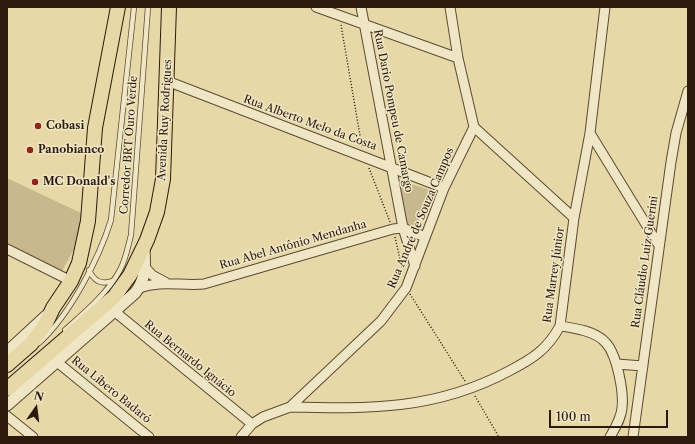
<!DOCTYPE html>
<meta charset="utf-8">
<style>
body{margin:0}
#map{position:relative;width:695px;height:444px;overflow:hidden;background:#e7d9a7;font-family:"Libre Caslon Text",serif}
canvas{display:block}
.frame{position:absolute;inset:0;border:8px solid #2d1a0c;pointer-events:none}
.north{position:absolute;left:16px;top:388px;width:40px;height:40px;-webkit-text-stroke:3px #efe6c6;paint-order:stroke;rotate:14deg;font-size:11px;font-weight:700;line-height:16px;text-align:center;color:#2d1a0c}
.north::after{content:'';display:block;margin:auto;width:14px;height:18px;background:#2d1a0c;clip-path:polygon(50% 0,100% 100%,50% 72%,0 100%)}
.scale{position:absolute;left:549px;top:410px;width:119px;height:18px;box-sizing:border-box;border:2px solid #2d1a0c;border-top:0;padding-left:5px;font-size:12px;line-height:14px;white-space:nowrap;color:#2d1a0c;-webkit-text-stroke:3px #efe6c6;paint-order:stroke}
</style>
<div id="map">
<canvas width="695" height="444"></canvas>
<div class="frame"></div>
<div class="north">N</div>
<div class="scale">100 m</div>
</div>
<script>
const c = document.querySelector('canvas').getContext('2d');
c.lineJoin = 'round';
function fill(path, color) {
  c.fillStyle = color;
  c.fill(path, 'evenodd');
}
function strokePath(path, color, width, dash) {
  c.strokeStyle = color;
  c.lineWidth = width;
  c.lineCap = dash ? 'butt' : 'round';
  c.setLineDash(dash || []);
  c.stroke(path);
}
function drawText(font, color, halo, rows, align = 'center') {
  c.font = font + ' "Libre Caslon Text",serif';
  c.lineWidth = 3;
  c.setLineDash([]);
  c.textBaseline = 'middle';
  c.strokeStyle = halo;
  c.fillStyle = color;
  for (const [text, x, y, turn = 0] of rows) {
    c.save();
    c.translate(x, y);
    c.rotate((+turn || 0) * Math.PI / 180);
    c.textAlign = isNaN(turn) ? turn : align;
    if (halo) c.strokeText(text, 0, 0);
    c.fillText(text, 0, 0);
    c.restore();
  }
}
fill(new Path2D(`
 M 7,178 L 83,214 L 75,247 L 60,275 L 7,249 Z
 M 396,179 L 430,190 L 416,228 L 405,225 Z`), '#c7b98d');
const service = new Path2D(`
 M 89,270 C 94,281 101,285 112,281
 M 65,330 C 84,313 108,293 120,270 C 126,259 128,246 131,235 L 148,7
 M 39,343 C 69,316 99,259 111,220 L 134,7`);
const minor = new Path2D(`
 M 316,7 L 458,58
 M 361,7 L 403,228 L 415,266
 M 450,7 L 458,58 L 474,127 L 574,218
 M 167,81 L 444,188
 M 590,133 L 658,244
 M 7,249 L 71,281
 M 145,267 L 152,275 L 165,282
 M 139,288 C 161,280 181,286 204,284 L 393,229 L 403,228 L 425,237
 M 114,311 L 252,424
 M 560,326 C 574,328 596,331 606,343 C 617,355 624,392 622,408 C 621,419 615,428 610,437
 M 57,362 L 149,437
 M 617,364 L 643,366
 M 290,407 C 370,409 436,410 509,371 C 532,359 547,350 560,326 L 574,218 L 590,133 L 605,7
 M 7,416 L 33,437
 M 241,437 L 252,424 L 263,417 L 290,407 L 381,321 L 406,288 L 444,188 L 474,127
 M 633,437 L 671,162 L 676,133 L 688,91`);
const tertiary = new Path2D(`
 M 7,352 L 46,316
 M 7,405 L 135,293 C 146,280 145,265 144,249`);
const primary = new Path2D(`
 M 7,365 L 31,344 L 45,325 L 53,308 L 71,281 L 79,263 L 88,221 L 95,128 L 118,7
 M 7,389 L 114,297 L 130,275 L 147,240 L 157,212 L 163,179 L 169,7`);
strokePath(service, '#5c4a33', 6);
strokePath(minor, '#5c4a33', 11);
strokePath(tertiary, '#5c4a33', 13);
strokePath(primary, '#2d1a0c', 16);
strokePath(new Path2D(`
 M 341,25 L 362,147
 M 369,168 L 390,222
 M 395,237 L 403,272
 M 410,294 L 465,381
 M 475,396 L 499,437`), '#2d1a0c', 1.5, [1, 2]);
strokePath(service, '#efe6c6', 4.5);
strokePath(minor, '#efe6c6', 9);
strokePath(tertiary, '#efe6c6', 11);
strokePath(primary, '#e7d9a7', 14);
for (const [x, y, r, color] of [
 [38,126,4,"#8f2418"],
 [30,150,4,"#8f2418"],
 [35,182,4,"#8f2418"]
]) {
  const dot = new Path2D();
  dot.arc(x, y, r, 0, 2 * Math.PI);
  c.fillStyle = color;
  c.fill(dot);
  strokePath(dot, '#efe6c6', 1.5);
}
drawText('11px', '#2d1a0c', '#efe6c6', [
 ["Rua Dario Pompeu de Camargo",393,111,79],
 ["Avenida Ruy Rodrigues",165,120,-87],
 ["Rua Alberto Melo da Costa",310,123,20],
 ["Corredor BRT Ouro Verde",129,145,-86],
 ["Rua André de Souza Campos",421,218,-67],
 ["Rua Abel Antônio Mendanha",293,245,-16],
 ["Rua Cláudio Luíz Guerini",645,262,-82],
 ["Rua Marrey Júnior",554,275,-82],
 ["Rua Bernardo Ignácio",190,359,39],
 ["Rua Líbero Badaró",111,390,39]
]);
drawText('bold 11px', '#2d1a0c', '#efe6c6', [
 ["Cobasi",46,126],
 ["Panobianco",38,150],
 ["MC Donald's",43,182]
], 'left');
</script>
